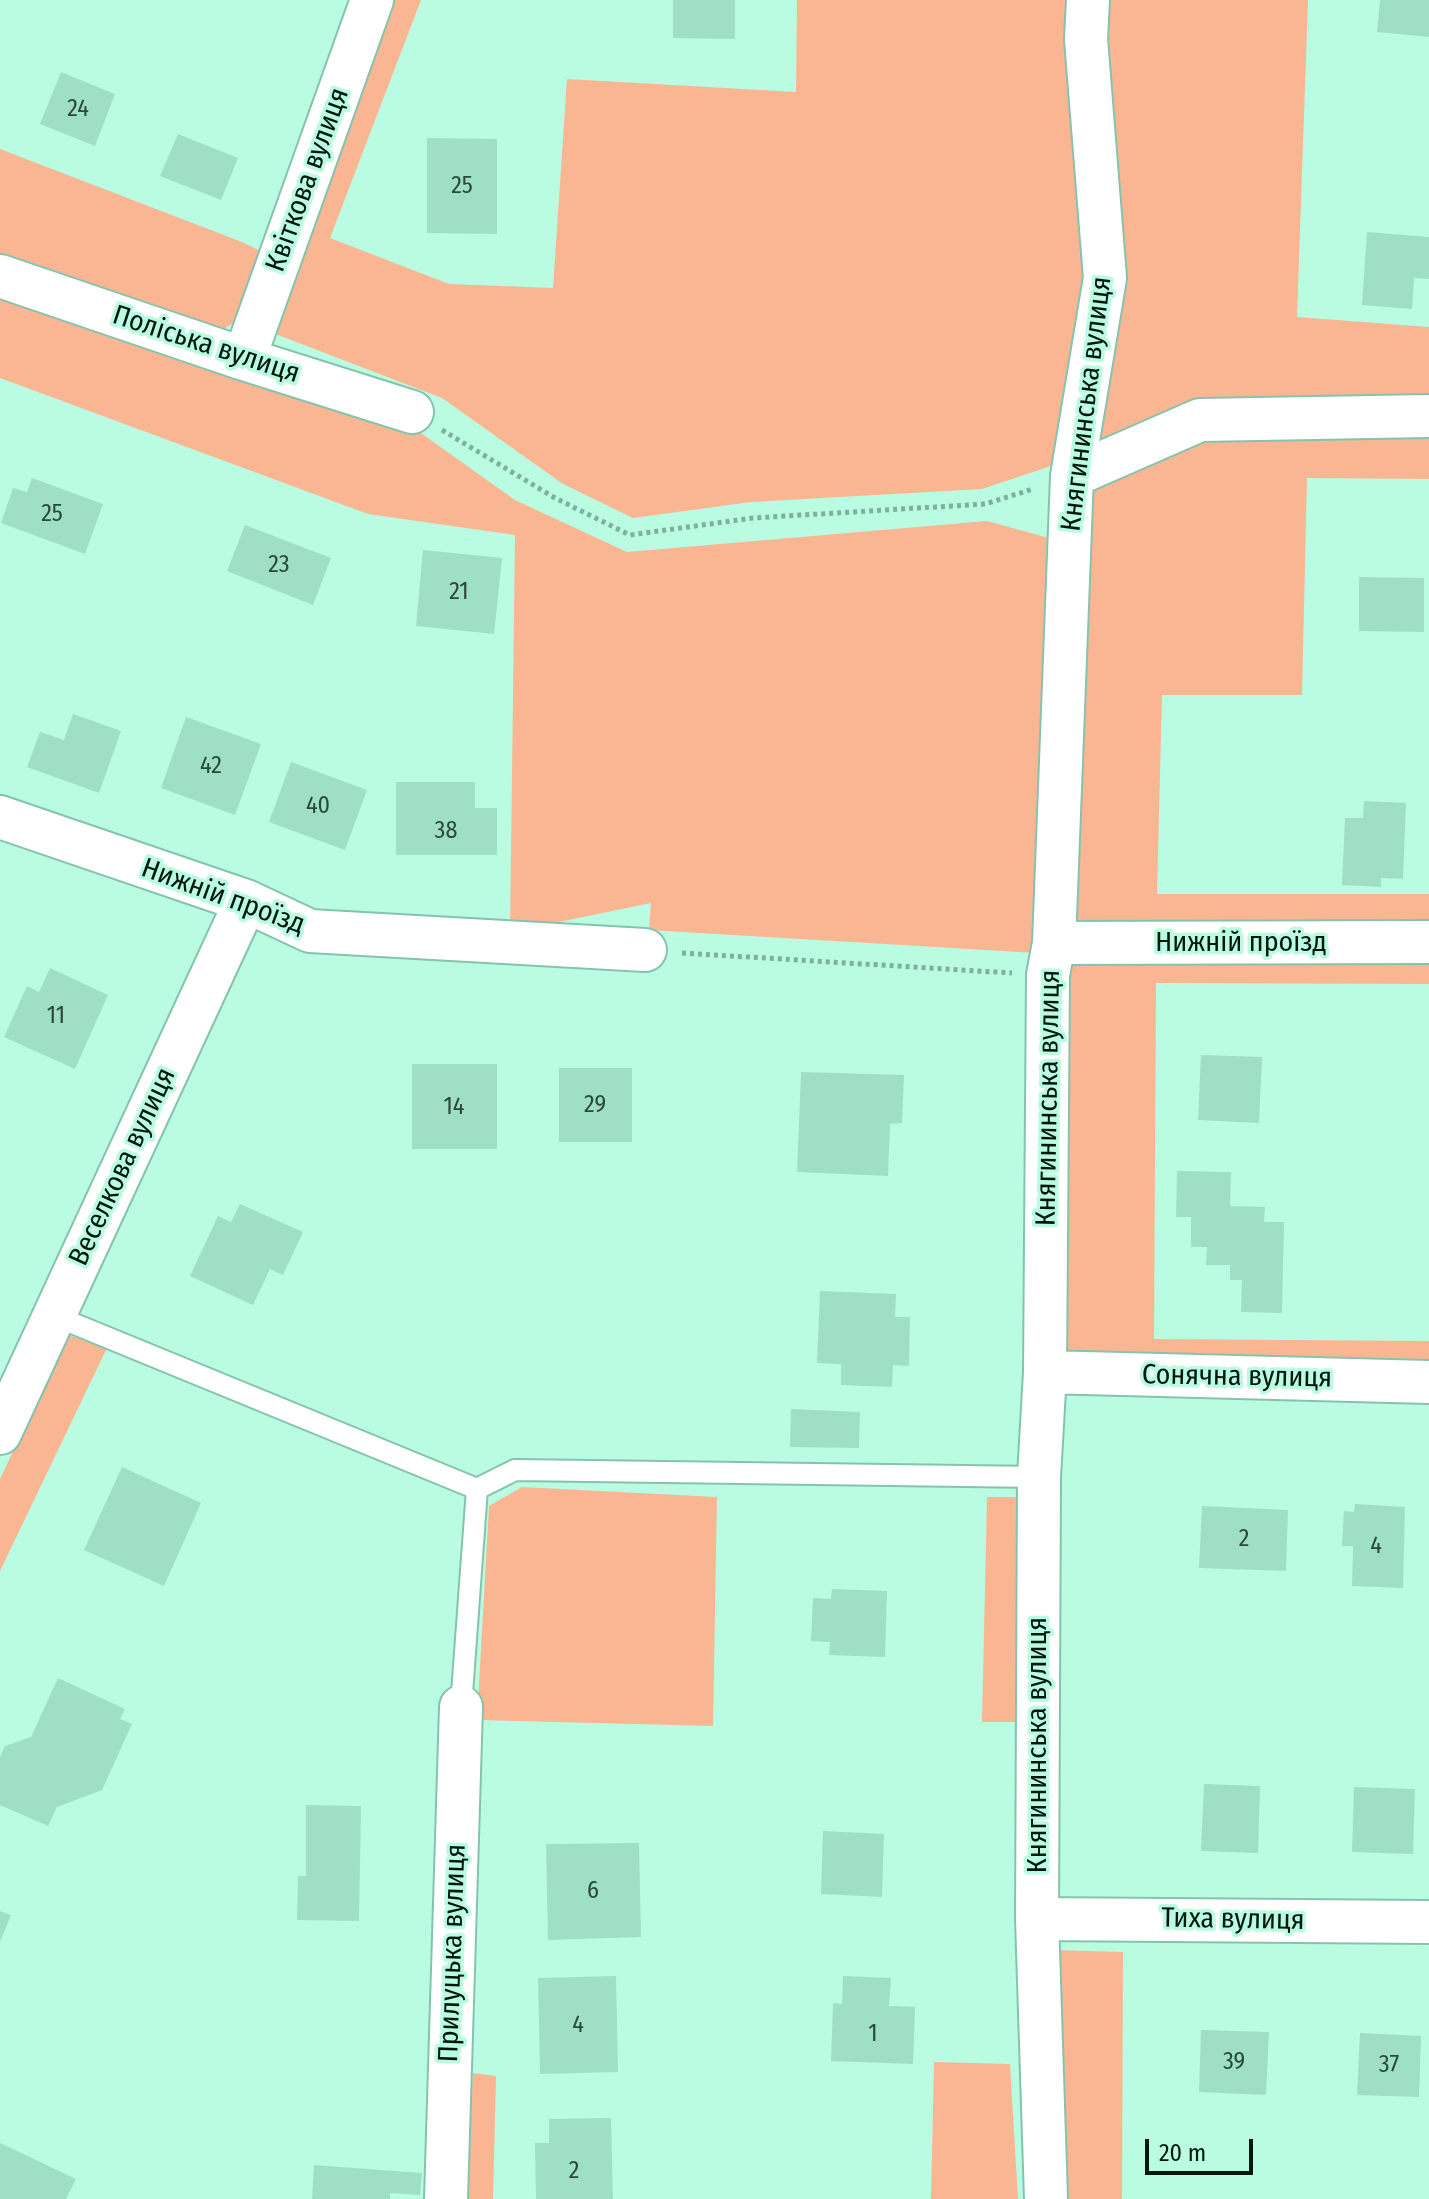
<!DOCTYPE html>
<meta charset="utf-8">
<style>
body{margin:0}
#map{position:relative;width:1429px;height:2199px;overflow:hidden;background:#bafce2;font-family:"Fira Sans Condensed",sans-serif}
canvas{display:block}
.scale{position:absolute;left:1145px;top:2139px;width:108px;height:36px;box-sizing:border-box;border:4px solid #00170f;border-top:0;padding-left:10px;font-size:24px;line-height:28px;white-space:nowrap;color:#00170f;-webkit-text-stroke:6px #bafce2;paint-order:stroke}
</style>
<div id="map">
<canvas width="1429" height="2199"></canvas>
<div class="scale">20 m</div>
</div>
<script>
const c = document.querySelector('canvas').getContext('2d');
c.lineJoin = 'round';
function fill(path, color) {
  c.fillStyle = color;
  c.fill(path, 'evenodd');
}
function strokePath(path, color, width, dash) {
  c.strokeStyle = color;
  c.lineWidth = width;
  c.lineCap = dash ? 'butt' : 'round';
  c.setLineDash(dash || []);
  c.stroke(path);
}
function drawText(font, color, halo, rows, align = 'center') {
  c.font = font + ' "Fira Sans Condensed",sans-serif';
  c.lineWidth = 7;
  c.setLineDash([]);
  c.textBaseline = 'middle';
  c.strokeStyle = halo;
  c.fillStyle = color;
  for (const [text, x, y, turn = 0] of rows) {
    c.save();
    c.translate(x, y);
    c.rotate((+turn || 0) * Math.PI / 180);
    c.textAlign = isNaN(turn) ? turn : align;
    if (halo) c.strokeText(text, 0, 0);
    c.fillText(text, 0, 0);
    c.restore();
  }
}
fill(new Path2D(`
 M 390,0 L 421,0 L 330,238 L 449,284 L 553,288 L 567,79 L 796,92 L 797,0 L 1308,0 L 1297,317 L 1429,327 L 1429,400 L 1066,461 L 982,489 L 751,502 L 633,518 L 563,484 L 442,398 L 265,330 Z
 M 0,149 L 242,242 L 269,255 L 241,318 L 221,331 L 0,263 Z
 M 0,290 L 404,421 L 515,500 L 627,552 L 987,521 L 1049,538 L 1036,953 L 649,930 L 651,903 L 510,932 L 515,535 L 368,514 L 0,378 Z
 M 1429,430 L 1429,479 L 1307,478 L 1302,695 L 1162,695 L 1157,894 L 1429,894 L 1429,928 L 1068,932 L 1084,484 L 1202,432 Z
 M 1066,955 L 1429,955 L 1429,984 L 1156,983 L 1154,1339 L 1429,1341 L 1429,1359 L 1062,1356 Z
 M 68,1335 L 107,1348 L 0,1571 L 0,1479 Z
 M 522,1487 L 717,1497 L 713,1726 L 477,1720 L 489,1506 Z
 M 987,1497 L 1022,1497 L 1018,1722 L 982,1722 Z
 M 1054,1950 L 1123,1952 L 1122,2199 L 1065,2199 Z
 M 934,2062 L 1010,2064 L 1018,2199 L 931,2199 Z
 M 473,2073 L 496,2076 L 493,2199 L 467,2199 Z`), '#fab692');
fill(new Path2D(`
 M 673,0 L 735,0 L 735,39 L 673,38 Z
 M 1380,0 L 1429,0 L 1429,37 L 1377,32 Z
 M 61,72 L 115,94 L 95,146 L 40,124 Z
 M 178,134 L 238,158 L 221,200 L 160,176 Z
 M 427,138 L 497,139 L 497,234 L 427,233 Z
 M 1367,232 L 1429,237 L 1429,279 L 1414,278 L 1412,309 L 1362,305 Z
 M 32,478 L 103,504 L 85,554 L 1,523 L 13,488 L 27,492 Z
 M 245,525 L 331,558 L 313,605 L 227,571 Z
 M 423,550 L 502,558 L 494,634 L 416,626 Z
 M 1359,577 L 1424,578 L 1424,632 L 1359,631 Z
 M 73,714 L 121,731 L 99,793 L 27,767 L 40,732 L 64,740 Z
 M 186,717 L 261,744 L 235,815 L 161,788 Z
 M 291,762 L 367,790 L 345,850 L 269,822 Z
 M 396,782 L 475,782 L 475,808 L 497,808 L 497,855 L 396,855 Z
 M 1364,801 L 1406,803 L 1403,879 L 1381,878 L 1381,887 L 1342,885 L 1345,818 L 1363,818 Z
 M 50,968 L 108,995 L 75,1069 L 4,1037 L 27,986 L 39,992 Z
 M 1201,1055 L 1262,1057 L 1259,1123 L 1198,1120 Z
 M 412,1064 L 497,1064 L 497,1149 L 412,1149 Z
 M 559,1068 L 632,1068 L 632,1142 L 559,1142 Z
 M 801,1072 L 904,1075 L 902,1123 L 890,1124 L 888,1176 L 797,1172 Z
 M 1177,1171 L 1231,1172 L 1230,1206 L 1265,1207 L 1264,1222 L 1284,1222 L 1282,1313 L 1241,1312 L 1242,1280 L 1230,1280 L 1230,1265 L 1206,1265 L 1207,1247 L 1191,1247 L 1191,1217 L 1176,1217 Z
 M 240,1204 L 303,1232 L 283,1275 L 270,1269 L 253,1305 L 190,1276 L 218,1216 L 231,1222 Z
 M 820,1291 L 896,1294 L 895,1317 L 910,1317 L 909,1366 L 893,1365 L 892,1387 L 841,1385 L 841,1364 L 817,1363 Z
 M 791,1409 L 860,1412 L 859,1448 L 790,1447 Z
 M 122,1467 L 201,1503 L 164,1586 L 84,1550 Z
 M 1355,1504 L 1405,1507 L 1403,1588 L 1352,1586 L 1353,1546 L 1342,1546 L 1344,1511 L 1354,1512 Z
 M 1202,1506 L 1288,1510 L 1286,1571 L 1199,1568 Z
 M 832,1589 L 887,1591 L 885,1657 L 829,1655 L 830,1642 L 811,1641 L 813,1598 L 831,1599 Z
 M 58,1678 L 125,1709 L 120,1719 L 132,1724 L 102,1790 L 57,1807 L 48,1826 L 0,1805 L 0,1757 L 5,1746 L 31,1737 Z
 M 1204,1784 L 1260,1786 L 1258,1853 L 1201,1851 Z
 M 1354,1787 L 1415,1789 L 1413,1854 L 1352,1852 Z
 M 306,1805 L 361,1806 L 359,1921 L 297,1920 L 298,1876 L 306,1876 Z
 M 823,1831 L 884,1834 L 882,1897 L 821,1894 Z
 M 639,1843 L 641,1937 L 548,1940 L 546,1844 Z
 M 0,1911 L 11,1915 L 0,1942 Z
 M 616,1976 L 618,2072 L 540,2074 L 538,1978 Z
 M 843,1976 L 891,1978 L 889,2006 L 915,2007 L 913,2064 L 831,2061 L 833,2003 L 842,2004 Z
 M 1201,2030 L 1269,2032 L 1266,2095 L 1199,2092 Z
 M 1360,2033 L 1421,2036 L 1419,2097 L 1357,2095 Z
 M 611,2118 L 613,2199 L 536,2199 L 535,2143 L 549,2143 L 549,2119 Z
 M 0,2143 L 76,2179 L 66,2199 L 0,2199 Z
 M 314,2165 L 422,2173 L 420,2195 L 390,2193 L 390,2199 L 312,2199 Z`), '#9fdfc6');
const lane = new Path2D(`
 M 55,1316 L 477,1489 L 515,1470 L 1039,1477
 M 461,1707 L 477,1489`);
const street = new Path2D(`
 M 0,276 L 244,359 L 412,412
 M 244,359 L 372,0
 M 1072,476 L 1200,420 L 1429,416
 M 0,817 L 246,901 L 310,931 L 645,950
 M 1054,943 L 1429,942
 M 1045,1372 L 1429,1382
 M 0,1433 L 246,901
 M 1037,1919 L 1429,1922
 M 446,2199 L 461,1707
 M 1046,2199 L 1037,1919 L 1039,1477 L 1045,1372 L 1048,975 L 1054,943 L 1072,476 L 1105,278 L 1086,39 L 1088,0`);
strokePath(lane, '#85c4ac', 24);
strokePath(street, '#85c4ac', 46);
strokePath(new Path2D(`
 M 442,430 L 555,498 L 630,535 L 753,518 L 985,504 L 1033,489
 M 682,953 L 1012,973`), '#7db19d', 5, [4, 4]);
strokePath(lane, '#fff', 20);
strokePath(street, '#fff', 42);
drawText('24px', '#28493d', null, [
 ["24",78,109],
 ["25",462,186],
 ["25",52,514],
 ["23",279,565],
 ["21",459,592],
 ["42",211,766],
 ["40",318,806],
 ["38",446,831],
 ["11",56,1016],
 ["29",595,1105],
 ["14",454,1107],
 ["2",1244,1539],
 ["4",1376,1546],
 ["6",593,1891],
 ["4",578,2025],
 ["1",873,2034],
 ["39",1234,2062],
 ["37",1389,2065],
 ["2",574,2171]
]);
drawText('28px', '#00170f', '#bafce2', [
 ["Квіткова вулиця",308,180,-70],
 ["Поліська вулиця",206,345,18],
 ["Княгининська вулиця",1087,404,-83],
 ["Нижній проїзд",223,897,20],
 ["Нижній проїзд",1241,943],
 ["Княгининська вулиця",1049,1098,-89],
 ["Веселкова вулиця",123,1167,-65],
 ["Сонячна вулиця",1237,1377,1],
 ["Княгининська вулиця",1038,1745,-90],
 ["Тиха вулиця",1233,1920,1],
 ["Прилуцька вулиця",453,1953,-88]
]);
</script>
